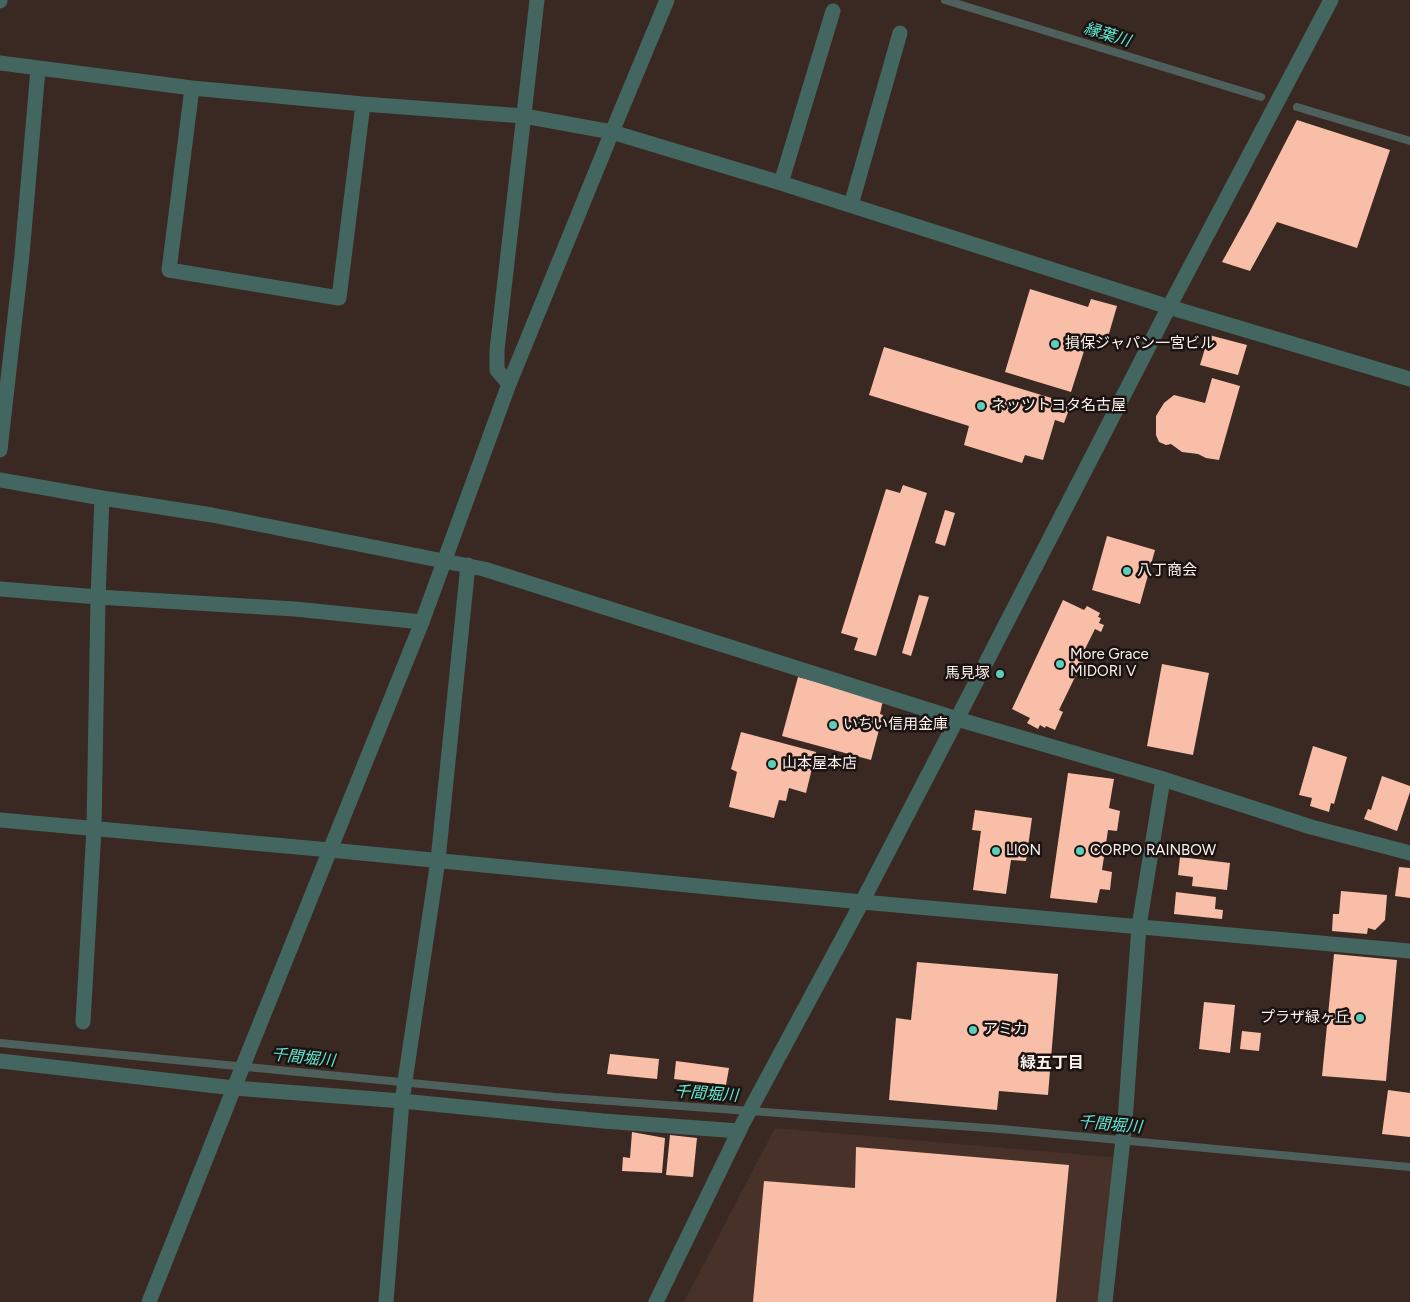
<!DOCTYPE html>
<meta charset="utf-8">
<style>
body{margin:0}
canvas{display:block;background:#392922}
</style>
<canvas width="1410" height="1302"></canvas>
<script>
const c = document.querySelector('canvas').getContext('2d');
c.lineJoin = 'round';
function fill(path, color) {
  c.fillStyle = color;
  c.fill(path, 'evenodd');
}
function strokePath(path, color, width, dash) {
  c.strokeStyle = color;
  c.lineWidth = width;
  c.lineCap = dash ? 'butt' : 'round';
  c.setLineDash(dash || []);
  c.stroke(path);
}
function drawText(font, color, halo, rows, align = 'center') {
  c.font = font + ' Figtree,"Noto Sans JP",sans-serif';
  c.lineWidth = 5;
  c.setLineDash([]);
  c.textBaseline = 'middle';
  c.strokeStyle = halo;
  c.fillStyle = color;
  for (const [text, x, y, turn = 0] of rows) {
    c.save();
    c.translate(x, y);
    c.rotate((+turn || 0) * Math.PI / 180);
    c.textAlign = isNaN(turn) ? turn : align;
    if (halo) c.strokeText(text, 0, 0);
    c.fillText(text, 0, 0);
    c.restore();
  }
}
fill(new Path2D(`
 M 775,1128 L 1120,1158 L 1105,1302 L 684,1302 Z`), '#473128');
strokePath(new Path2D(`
 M 945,0 L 1261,97
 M 1297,107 L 1410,141
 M 0,1043 L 555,1097 L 1001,1129 L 1410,1167`), '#4e605c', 8);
fill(new Path2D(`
 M 1297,120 L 1390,150 L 1357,248 L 1277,222 L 1250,271 L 1222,262 L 1249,213 Z
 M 1030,289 L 1088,307 L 1091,299 L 1117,306 L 1108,337 L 1084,351 L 1071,392 L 1005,372 Z
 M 1209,335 L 1247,345 L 1238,375 L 1200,365 Z
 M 884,347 L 1071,404 L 1064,423 L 1055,420 L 1043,460 L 1025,455 L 1022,463 L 964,445 L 969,426 L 869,395 Z
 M 1212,378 L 1240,386 L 1219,460 L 1206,458 L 1198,454 L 1182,452 L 1171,444 L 1166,445 L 1159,442 L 1156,435 L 1156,416 L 1164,403 L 1174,395 L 1205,403 Z
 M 903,485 L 927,493 L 876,656 L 854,650 L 858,638 L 841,633 L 886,489 L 900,493 Z
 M 945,510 L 955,513 L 945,546 L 935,543 Z
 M 1107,536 L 1155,550 L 1140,604 L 1092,590 Z
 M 919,595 L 929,597 L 911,656 L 902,653 Z
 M 1063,600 L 1084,610 L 1087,606 L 1100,613 L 1098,617 L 1101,618 L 1099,623 L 1104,625 L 1101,632 L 1095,629 L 1079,661 L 1093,667 L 1088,679 L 1077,673 L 1059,710 L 1063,712 L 1055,730 L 1046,726 L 1045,728 L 1040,725 L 1038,729 L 1027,723 L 1030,718 L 1012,709 Z
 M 1162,664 L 1209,673 L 1193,755 L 1147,746 Z
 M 798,677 L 883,700 L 880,714 L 883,715 L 871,760 L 782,736 Z
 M 741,732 L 816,752 L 806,793 L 789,788 L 786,801 L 779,800 L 774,818 L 729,807 L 737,772 L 731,769 Z
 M 1313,746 L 1347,757 L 1334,804 L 1331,803 L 1329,812 L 1310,806 L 1312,798 L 1299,795 Z
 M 1068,773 L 1114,779 L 1109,808 L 1120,811 L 1117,831 L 1108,830 L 1102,870 L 1112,872 L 1110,890 L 1100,889 L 1097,903 L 1050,898 Z
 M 1382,776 L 1410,786 L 1410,792 L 1397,831 L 1364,819 L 1368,809 L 1371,810 Z
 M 975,810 L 1032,818 L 1026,861 L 1011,860 L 1006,894 L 973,890 L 981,831 L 972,830 Z
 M 1180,857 L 1230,863 L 1227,890 L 1192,886 L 1193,877 L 1178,875 Z
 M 1399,867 L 1410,868 L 1410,898 L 1395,896 Z
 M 1341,891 L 1387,895 L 1385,920 L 1375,930 L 1368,928 L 1367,934 L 1332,931 L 1333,914 L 1339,914 Z
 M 1176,892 L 1216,897 L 1215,909 L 1223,910 L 1222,919 L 1174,914 Z
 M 1334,954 L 1397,960 L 1386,1081 L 1322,1076 Z
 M 917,962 L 1058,974 L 1048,1095 L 999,1091 L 997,1110 L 889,1100 L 896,1018 L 911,1020 Z
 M 1204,1002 L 1235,1005 L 1230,1053 L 1199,1049 Z
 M 1242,1031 L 1261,1033 L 1259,1051 L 1240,1049 Z
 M 610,1054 L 659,1059 L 657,1079 L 607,1074 Z
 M 676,1061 L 729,1068 L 726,1085 L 674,1079 Z
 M 1388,1090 L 1410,1093 L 1410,1137 L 1382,1134 Z
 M 632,1132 L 665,1138 L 662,1173 L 622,1171 L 623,1157 L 630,1158 Z
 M 670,1135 L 697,1138 L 693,1177 L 666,1175 Z
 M 856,1147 L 1069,1165 L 1056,1302 L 753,1302 L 764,1181 L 855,1188 Z`), '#f9bea8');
strokePath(new Path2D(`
 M 0,1 L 0,0
 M 0,63 L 192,88 L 363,104 L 524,116 L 612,132 L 781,183 L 1169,307 L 1410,379
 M 192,88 L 169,270 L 339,298 L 363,104
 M 781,183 L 833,11
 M 851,205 L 900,33
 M 509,384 L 497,370 L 497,350 L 537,0
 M 0,450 L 22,255 L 38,69
 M 0,480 L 102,498 L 212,515 L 484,569 L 957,719 L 1163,779 L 1311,827 L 1410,853
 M 0,589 L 98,597 L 295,609 L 422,622
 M 862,902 L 1410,951
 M 83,1022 L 94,829 L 98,597 L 102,498
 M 0,1061 L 234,1088 L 402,1101 L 603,1121 L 739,1131
 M 386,1302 L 402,1101 L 438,860 L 468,565
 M 1105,1302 L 1125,1121 L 1139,926 L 1163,779`), '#436660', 15);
strokePath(new Path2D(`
 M 0,820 L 330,850 L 862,902
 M 149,1302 L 234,1088 L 422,622 L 509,384 L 612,132 L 667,0
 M 656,1302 L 743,1123 L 862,902 L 957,719 L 1169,307 L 1331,0`), '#436660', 15);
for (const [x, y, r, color] of [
 [1055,344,5,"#5bcebc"],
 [981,406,5,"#5bcebc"],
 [1127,571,5,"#5bcebc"],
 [1060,664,5,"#5bcebc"],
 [1000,674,5,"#5bcebc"],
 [833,725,5,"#5bcebc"],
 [772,764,5,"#5bcebc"],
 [996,851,5,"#5bcebc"],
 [1080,851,5,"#5bcebc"],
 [1360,1018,5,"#5bcebc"],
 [973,1030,5,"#5bcebc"]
]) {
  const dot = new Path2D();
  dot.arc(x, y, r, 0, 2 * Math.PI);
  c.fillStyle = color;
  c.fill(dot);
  strokePath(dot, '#1b1311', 2);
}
drawText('15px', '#fdf2ee', '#1b1311', [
 ["損保ジャパン一宮ビル",1065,344],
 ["ネッツトヨタ名古屋",991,406],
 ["八丁商会",1137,571],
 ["More Grace",1070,655],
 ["MIDORI V",1070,672],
 ["馬見塚",990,674,"right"],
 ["いちい信用金庫",843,725],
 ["山本屋本店",782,764],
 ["LION",1006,851],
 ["CORPO RAINBOW",1090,851],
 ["プラザ緑ヶ丘",1350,1018,"right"],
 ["アミカ",983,1030]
], 'left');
drawText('italic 16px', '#5fe8d3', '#1b1311', [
 ["縁葉川",1107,35,17],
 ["千間堀川",303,1058,6],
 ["千間堀川",706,1094,4],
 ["千間堀川",1110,1125,5]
]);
drawText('bold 16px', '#fdf2ee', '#1b1311', [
 ["緑五丁目",1052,1063]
]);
</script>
